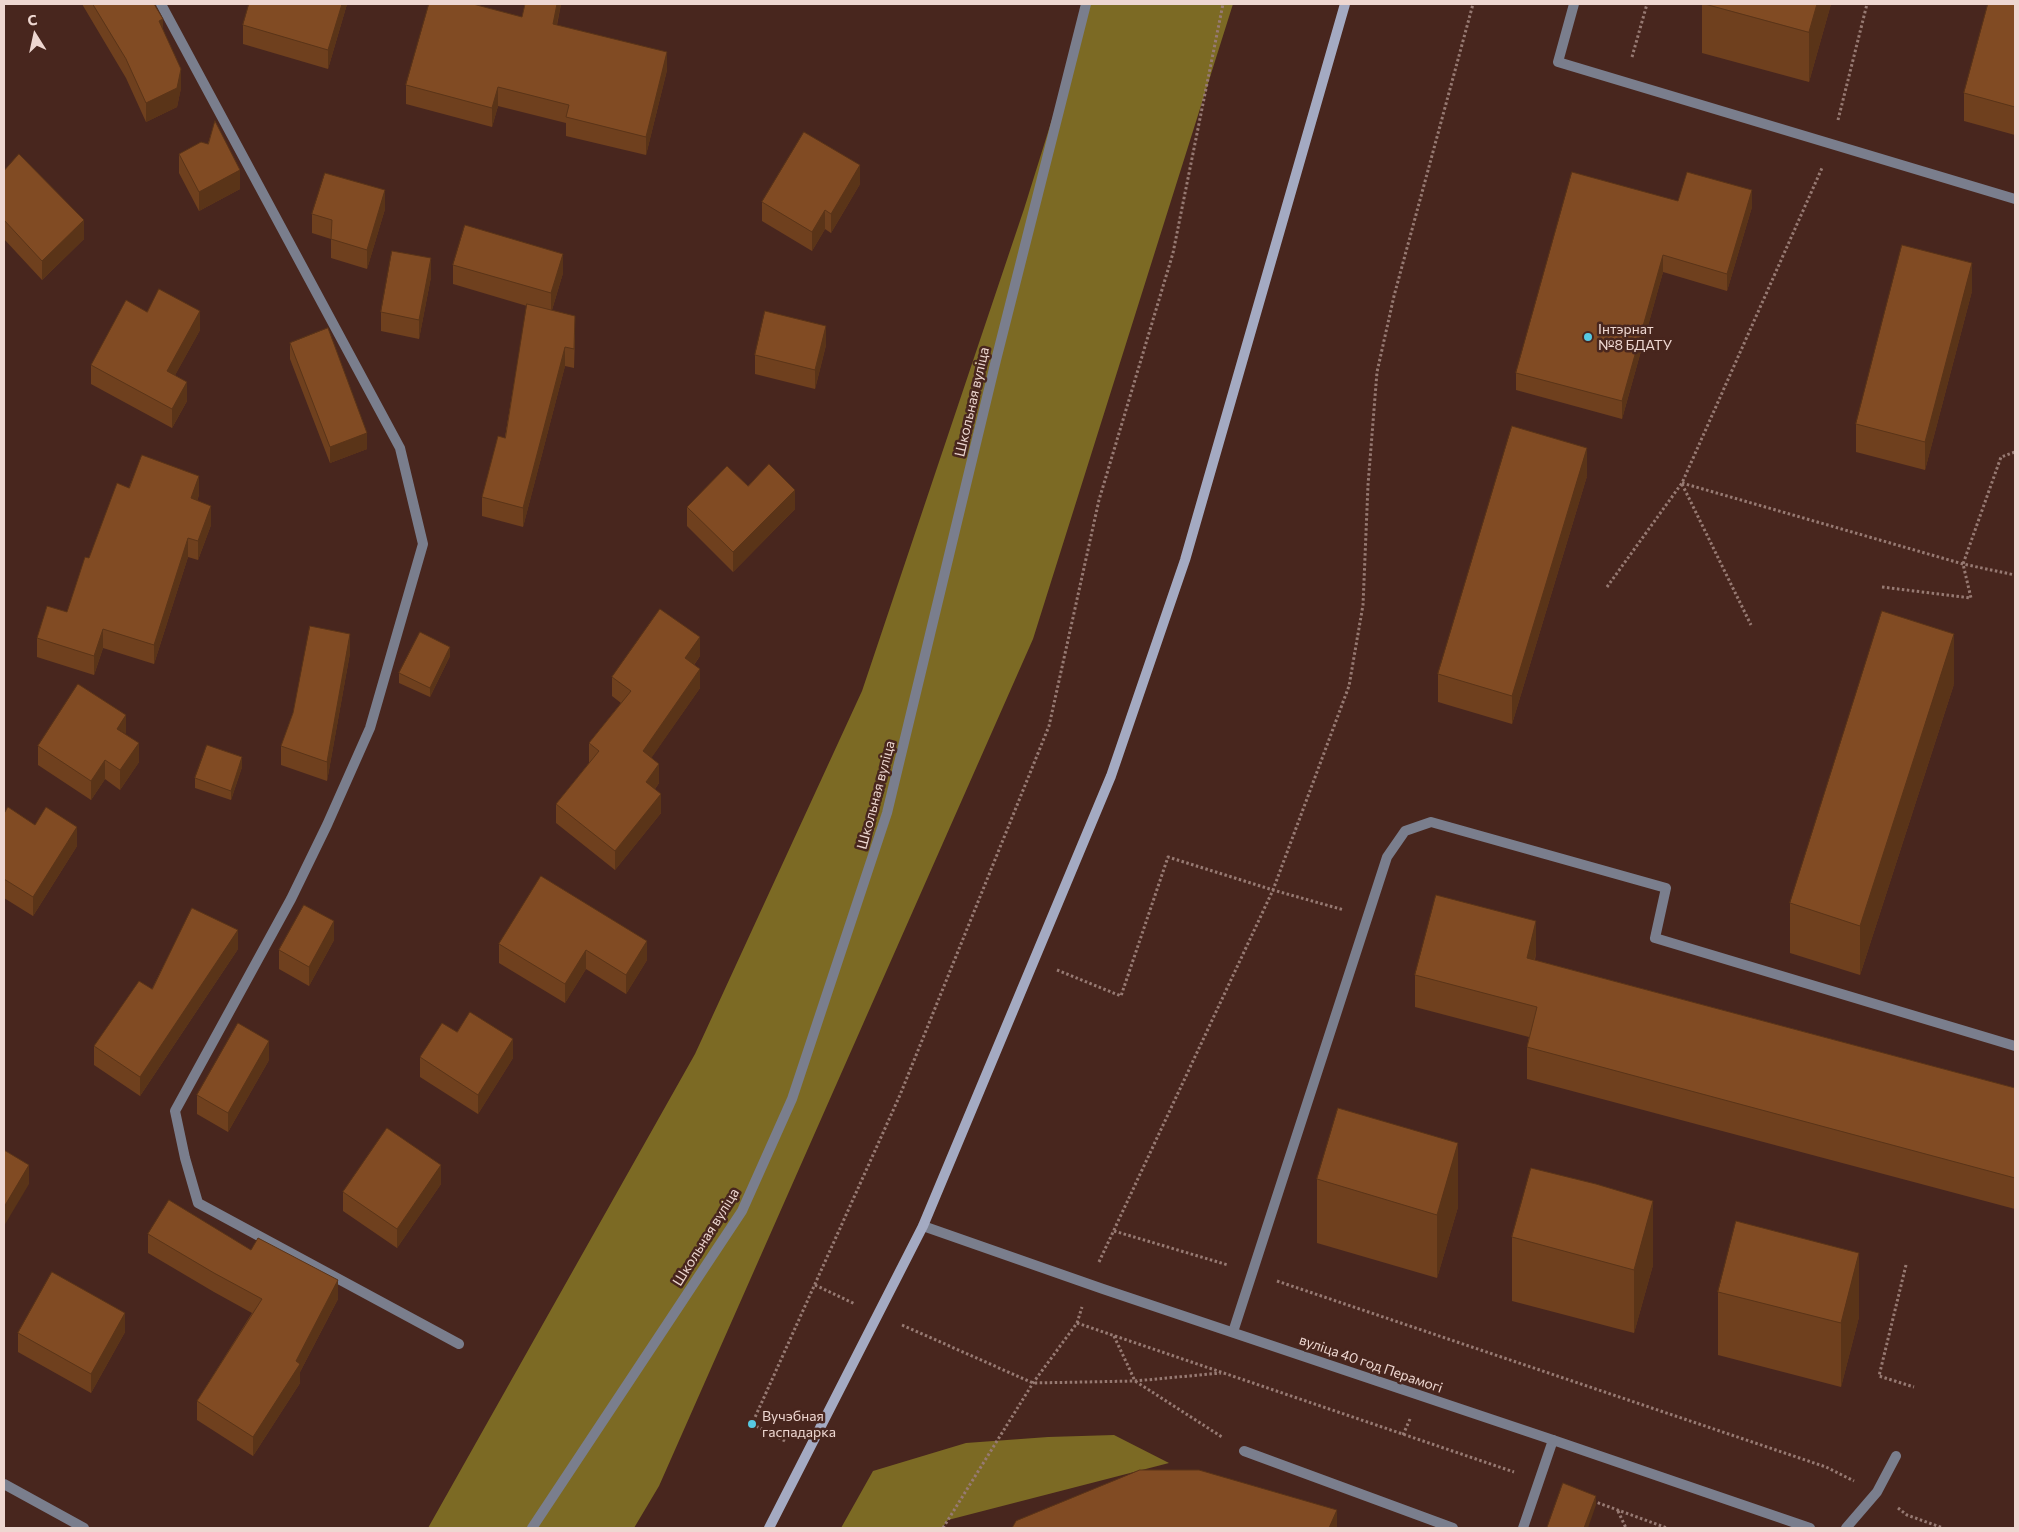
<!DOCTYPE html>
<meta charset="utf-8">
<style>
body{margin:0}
#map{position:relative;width:2019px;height:1532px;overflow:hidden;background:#48261e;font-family:Commissioner,sans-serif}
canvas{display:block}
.frame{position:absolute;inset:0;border:5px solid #eed7d1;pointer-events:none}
.north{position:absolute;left:10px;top:10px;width:50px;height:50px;-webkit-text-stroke:4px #48261e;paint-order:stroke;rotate:350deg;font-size:14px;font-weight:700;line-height:20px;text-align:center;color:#eed7d1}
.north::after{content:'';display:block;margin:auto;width:18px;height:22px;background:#eed7d1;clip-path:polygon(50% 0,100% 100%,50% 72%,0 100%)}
</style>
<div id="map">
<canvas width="2019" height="1532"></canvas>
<div class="frame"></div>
<div class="north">С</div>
</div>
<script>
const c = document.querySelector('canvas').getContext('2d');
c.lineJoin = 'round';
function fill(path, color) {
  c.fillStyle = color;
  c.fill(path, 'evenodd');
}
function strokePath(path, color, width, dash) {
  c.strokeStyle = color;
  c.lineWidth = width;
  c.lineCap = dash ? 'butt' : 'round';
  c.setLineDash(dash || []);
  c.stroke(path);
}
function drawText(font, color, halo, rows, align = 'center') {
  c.font = font + ' Commissioner,sans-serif';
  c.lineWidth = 5;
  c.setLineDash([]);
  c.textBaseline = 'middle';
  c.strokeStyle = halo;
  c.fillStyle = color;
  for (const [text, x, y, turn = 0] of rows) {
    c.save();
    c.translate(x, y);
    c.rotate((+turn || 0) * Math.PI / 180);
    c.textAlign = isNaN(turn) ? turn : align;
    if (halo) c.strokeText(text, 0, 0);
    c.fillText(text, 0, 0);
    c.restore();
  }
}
fill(new Path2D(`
 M 1088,4 L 1233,4 L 1033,639 L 659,1486 L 634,1528 L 428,1528 L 695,1054 L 862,691 L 1024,209 Z
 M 1114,1435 L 1169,1463 L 948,1520 L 942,1528 L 841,1528 L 873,1471 L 966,1443 L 1048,1437 Z`), '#7c6a24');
strokePath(new Path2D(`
 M 1632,57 L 1647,4
 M 1838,120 L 1867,4
 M 1682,483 L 1963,564 L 2015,575
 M 1682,484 L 1751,625
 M 1607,587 L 1682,483 L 1822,168
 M 1882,587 L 1971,598 L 1963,564 L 2001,457 L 2015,452
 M 1057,970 L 1121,996 L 1168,857 L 1273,890 L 1344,910
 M 1114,1231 L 1228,1265
 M 1099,1262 L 1273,890 L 1349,686 L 1363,605 L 1368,485 L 1377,372 L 1394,296 L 1473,4
 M 1906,1265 L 1879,1376 L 1914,1387
 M 1277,1281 L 1826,1467 L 1854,1481
 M 815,1285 L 855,1304
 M 1077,1323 L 1514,1472
 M 902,1325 L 1033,1383 L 1135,1381 L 1221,1373
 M 1114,1336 L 1135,1381 L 1222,1437
 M 1403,1435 L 1410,1419
 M 785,1441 L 752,1424 L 900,1095 L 1049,726 L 1099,500 L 1173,253 L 1223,4
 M 1593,1501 L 1667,1528
 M 1898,1508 L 1907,1515 L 1943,1528
 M 1618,1511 L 1626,1528
 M 943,1528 L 1033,1383 L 1077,1323 L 1082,1307`), '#977a73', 3, [2.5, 2.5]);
strokePath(new Path2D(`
 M 161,4 L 400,448 L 423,544 L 370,728 L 327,825 L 291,899 L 175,1111 L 185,1158 L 198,1203 L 459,1344
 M 1574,4 L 1558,62 L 2015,199
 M 1233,1332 L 1387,857 L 1405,831 L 1431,822 L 1666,888 L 1655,938 L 2015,1046
 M 1244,1451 L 1453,1528
 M 1523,1528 L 1553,1440
 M 1846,1528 L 1877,1492 L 1896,1456`), '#7a7e8d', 10);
strokePath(new Path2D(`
 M 4,1484 L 84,1528
 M 532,1528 L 742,1211 L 792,1099 L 887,813 L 996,360 L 1086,4`), '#7a7e8d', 10);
strokePath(new Path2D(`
 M 923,1226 L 1103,1289 L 1553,1440 L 1810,1528`), '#7a7e8d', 10);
strokePath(new Path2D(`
 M 769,1528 L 923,1226 L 1111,776 L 1185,560 L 1345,4`), '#a4aac2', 10);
fill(new Path2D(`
 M 82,4 L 154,4 L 163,29 L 181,88 L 177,107 L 146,122 L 126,78 Z
 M 347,4 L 328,69 L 243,44 L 243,25 Z
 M 561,4 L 557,25 L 667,70 L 646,155 L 566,136 L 566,123 L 498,106 L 492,127 L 406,104 L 406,85 L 522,17 Z
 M 1702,4 L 1831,4 L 1809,82 L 1702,53 Z
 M 2015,4 L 2015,135 L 1964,121 L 1964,93 Z
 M 179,154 L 240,189 L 199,211 L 179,173 Z
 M 4,171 L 84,239 L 42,280 L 4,239 Z
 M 860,184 L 831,233 L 825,229 L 812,251 L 762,221 L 762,202 Z
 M 1678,201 L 1752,207 L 1727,291 L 1663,272 L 1622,419 L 1516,390 L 1516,373 Z
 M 385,209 L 367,269 L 331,258 L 331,239 L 312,233 L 312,214 Z
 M 453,265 L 563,273 L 552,310 L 575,335 L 574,368 L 565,366 L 523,527 L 482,516 L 482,497 L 505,438 L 527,306 L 453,284 Z
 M 431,277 L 419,339 L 381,331 L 381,312 Z
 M 1972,291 L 1925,470 L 1856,452 L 1856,424 Z
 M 147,312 L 200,330 L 175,375 L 187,401 L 172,428 L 91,384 L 91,365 Z
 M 290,343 L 367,449 L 330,463 L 290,359 Z
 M 826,345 L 815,389 L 755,374 L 755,355 Z
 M 1587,476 L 1512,724 L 1438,702 L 1438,674 Z
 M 129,488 L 199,495 L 197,501 L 211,525 L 198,560 L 188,557 L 154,664 L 103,648 L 94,675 L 37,657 L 37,638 L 67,612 L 89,558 Z
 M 687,507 L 795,509 L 733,572 L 687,526 Z
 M 350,653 L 327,781 L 281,765 L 281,746 L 293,713 Z
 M 450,656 L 430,697 L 399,683 L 399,673 Z
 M 700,656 L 694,665 L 700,688 L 651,758 L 659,783 L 655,789 L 661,813 L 615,870 L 556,823 L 556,804 L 589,763 L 589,743 L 621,703 L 612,696 L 612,677 Z
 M 1954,684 L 1860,975 L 1790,953 L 1790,903 Z
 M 126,735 L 139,762 L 120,790 L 105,779 L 91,800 L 38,765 L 38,746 Z
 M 242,767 L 231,800 L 195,788 L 195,778 Z
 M 4,814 L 35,825 L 77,846 L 33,916 L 4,898 Z
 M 541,876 L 647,960 L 626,994 L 586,969 L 565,1003 L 499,963 L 499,944 Z
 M 334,940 L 309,986 L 279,969 L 279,950 Z
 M 238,949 L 140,1096 L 94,1065 L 94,1046 L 152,989 Z
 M 1536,953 L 1535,960 L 2015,1088 L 2015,1209 L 1527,1079 L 1527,1047 L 1529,1037 L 1415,1007 L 1415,975 Z
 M 457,1032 L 513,1058 L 478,1114 L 420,1077 L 420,1057 Z
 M 269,1060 L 228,1132 L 197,1114 L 197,1095 Z
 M 1317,1179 L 1458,1207 L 1437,1278 L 1317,1243 Z
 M 441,1184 L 397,1248 L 343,1211 L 343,1192 Z
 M 148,1234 L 251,1250 L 338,1299 L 300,1372 L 300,1383 L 253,1456 L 197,1420 L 197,1401 L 252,1313 L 214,1292 L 148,1253 Z
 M 1512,1237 L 1653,1265 L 1634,1333 L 1512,1301 Z
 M 1718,1292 L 1859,1317 L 1841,1387 L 1718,1355 Z
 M 125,1332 L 91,1393 L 18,1352 L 18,1333 Z`), '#6f401e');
fill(new Path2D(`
 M 342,4 L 347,4 L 328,69 L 328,50 Z
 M 557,4 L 561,4 L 553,42 L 553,24 Z
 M 1817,4 L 1831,4 L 1809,82 L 1809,32 Z
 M 163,19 L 163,38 L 159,21 Z
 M 667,52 L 667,70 L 646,155 L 646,137 Z
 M 181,69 L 181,88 L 177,107 L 146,122 L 146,103 Z
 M 498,87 L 498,106 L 492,127 L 492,108 Z
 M 860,165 L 860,184 L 831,233 L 831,214 Z
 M 240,170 L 240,189 L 199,211 L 199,192 Z
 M 385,190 L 385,209 L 367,269 L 367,250 Z
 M 1752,190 L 1752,207 L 1727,291 L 1727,274 Z
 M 825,210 L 825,229 L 812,251 L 812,232 Z
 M 84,220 L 84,239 L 42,280 L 42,261 Z
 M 563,254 L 563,273 L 551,313 L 551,293 Z
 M 1663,255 L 1663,272 L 1622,419 L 1622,401 Z
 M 431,258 L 431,277 L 419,339 L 419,320 Z
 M 1972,263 L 1972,291 L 1925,470 L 1925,442 Z
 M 200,311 L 200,330 L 167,390 L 167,371 Z
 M 826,326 L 826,345 L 815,389 L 815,370 Z
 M 565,347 L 565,366 L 523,527 L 523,508 Z
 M 187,382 L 187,401 L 172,428 L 172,409 Z
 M 367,433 L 367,449 L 330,463 L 330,447 Z
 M 1587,448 L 1587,476 L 1512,724 L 1512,696 Z
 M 199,476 L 199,495 L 191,518 L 191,498 Z
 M 795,490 L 795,509 L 733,572 L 733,552 Z
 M 211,506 L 211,525 L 198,560 L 198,541 Z
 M 188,538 L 188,557 L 154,664 L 154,645 Z
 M 103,629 L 103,648 L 94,675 L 94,656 Z
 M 350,634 L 350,653 L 327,781 L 327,762 Z
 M 1954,634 L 1954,684 L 1860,975 L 1860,926 Z
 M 700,637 L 700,656 L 685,677 L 685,658 Z
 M 450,647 L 450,656 L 430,697 L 430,688 Z
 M 700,669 L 700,688 L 643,770 L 643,751 Z
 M 126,715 L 126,734 L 117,729 Z
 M 139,743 L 139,762 L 120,790 L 120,770 Z
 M 242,757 L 242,767 L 231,800 L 231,791 Z
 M 105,760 L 105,779 L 91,800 L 91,781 Z
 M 659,764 L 659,783 L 646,801 L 646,782 Z
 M 661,794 L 661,813 L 615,870 L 615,851 Z
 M 77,827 L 77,846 L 33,916 L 33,897 Z
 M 334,921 L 334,940 L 309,986 L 309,967 Z
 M 1536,921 L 1536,953 L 1527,989 L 1527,958 Z
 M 238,930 L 238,949 L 140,1096 L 140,1077 Z
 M 647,941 L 647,960 L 626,994 L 626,975 Z
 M 586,950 L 586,969 L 565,1003 L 565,984 Z
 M 513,1039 L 513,1058 L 478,1114 L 478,1095 Z
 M 269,1041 L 269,1060 L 228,1132 L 228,1113 Z
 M 1458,1143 L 1458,1207 L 1437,1278 L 1437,1215 Z
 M 29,1165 L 29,1184 L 4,1226 L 4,1207 Z
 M 441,1165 L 441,1184 L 397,1248 L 397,1229 Z
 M 1653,1201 L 1653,1265 L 1634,1333 L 1634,1270 Z
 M 1859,1253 L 1859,1317 L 1841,1387 L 1841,1323 Z
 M 338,1280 L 338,1299 L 300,1372 L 300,1383 L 253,1456 L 253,1437 L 296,1361 Z
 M 125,1313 L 125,1332 L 91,1393 L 91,1374 Z
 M 1596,1496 L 1596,1505 L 1588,1528 L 1584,1528 Z
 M 1337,1510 L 1337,1528 L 1329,1528 Z`), '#5a3418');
const building = new Path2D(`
 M 93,4 L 154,4 L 163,19 L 159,21 L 181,69 L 177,88 L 146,103 L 126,59 Z
 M 249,4 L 342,4 L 328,50 L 243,25 Z
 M 429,4 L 473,4 L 522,17 L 525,4 L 557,4 L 553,24 L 667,52 L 646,137 L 566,117 L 569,105 L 498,87 L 492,108 L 406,85 Z
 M 1705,4 L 1817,4 L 1809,32 Z
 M 1988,4 L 2015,4 L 2015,107 L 1964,93 Z
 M 215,121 L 240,170 L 199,192 L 179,154 L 201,142 L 208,144 Z
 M 804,132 L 860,165 L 831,214 L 825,210 L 812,232 L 762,202 Z
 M 19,154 L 84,220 L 42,261 L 4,220 L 4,171 Z
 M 1572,172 L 1678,201 L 1687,172 L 1752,190 L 1727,274 L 1663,255 L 1622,401 L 1516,373 Z
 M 325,173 L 385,190 L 367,250 L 331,239 L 332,220 L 312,214 Z
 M 465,225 L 563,254 L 551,293 L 453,265 Z
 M 1902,245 L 1972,263 L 1925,442 L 1856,424 Z
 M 392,251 L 431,258 L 419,320 L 381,312 Z
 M 159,289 L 200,311 L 167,371 L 187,382 L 172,409 L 91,365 L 126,300 L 147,312 Z
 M 527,304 L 575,316 L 574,349 L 565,347 L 523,508 L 482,497 L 498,436 L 505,438 Z
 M 765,311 L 826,326 L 815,370 L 755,355 Z
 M 328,328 L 367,433 L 330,447 L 290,343 Z
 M 1512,426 L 1587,448 L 1512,696 L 1438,674 Z
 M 142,455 L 199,476 L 191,498 L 211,506 L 198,541 L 188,538 L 154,645 L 103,629 L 94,656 L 37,638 L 47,606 L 67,612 L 85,557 L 89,558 L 117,483 L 129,488 Z
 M 769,464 L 795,490 L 733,552 L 687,507 L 727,466 L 748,486 Z
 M 660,609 L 700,637 L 685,658 L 700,669 L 643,751 L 659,764 L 646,782 L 661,794 L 615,851 L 556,804 L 599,751 L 589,743 L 631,691 L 612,677 Z
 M 1882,611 L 1954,634 L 1860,926 L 1790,903 Z
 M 310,626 L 350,634 L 327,762 L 281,746 L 293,713 Z
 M 420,632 L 450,647 L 430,688 L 399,673 Z
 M 78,684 L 126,715 L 117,729 L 139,743 L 120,770 L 105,760 L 91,781 L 38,746 Z
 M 207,745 L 242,757 L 231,791 L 195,778 Z
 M 8,807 L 35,825 L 46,807 L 77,827 L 33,897 L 4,879 L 4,814 Z
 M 541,876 L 647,941 L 626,975 L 586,950 L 565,984 L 499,944 Z
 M 1436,895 L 1536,921 L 1527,958 L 2015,1088 L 2015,1178 L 1527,1047 L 1537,1007 L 1415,975 Z
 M 304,905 L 334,921 L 309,967 L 279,950 Z
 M 192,908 L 238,930 L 140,1077 L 94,1046 L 139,981 L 152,989 Z
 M 470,1012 L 513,1039 L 478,1095 L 420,1057 L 442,1023 L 457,1032 Z
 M 238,1023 L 269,1041 L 228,1113 L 197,1095 Z
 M 1338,1108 L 1458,1143 L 1437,1215 L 1317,1179 Z
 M 387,1128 L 441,1165 L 397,1229 L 343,1192 Z
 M 4,1150 L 29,1165 L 4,1207 Z
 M 1531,1168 L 1596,1184 L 1653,1201 L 1634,1270 L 1512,1237 Z
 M 169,1200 L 251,1250 L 258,1238 L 338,1280 L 296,1361 L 300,1364 L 253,1437 L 197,1401 L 262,1299 L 214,1273 L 148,1234 Z
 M 1736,1221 L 1859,1253 L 1841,1323 L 1718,1292 Z
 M 52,1272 L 125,1313 L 91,1374 L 18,1333 Z
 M 1140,1470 L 1199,1470 L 1337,1510 L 1329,1528 L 1012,1528 L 1016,1521 Z
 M 1563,1483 L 1596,1496 L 1584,1528 L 1547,1528 Z`);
fill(building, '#814b23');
strokePath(building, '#5a3418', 1);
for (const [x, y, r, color] of [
 [1588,337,5,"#57c9e2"],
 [752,1424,5,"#57c9e2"]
]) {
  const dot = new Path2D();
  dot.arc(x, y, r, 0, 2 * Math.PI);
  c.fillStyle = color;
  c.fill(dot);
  strokePath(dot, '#48261e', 2);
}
drawText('14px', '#eed7d1', '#48261e', [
 ["Інтэрнат",1598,329],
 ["№8 БДАТУ",1598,345],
 ["Вучэбная",762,1416],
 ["гаспадарка",762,1432]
], 'left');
drawText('14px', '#eed7d1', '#48261e', [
 ["Школьная вуліца",972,402,-77],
 ["Школьная вуліца",876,795,-75],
 ["Школьная вуліца",706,1237,-58],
 ["вуліца 40 год Перамогі",1371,1364,19]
]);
</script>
